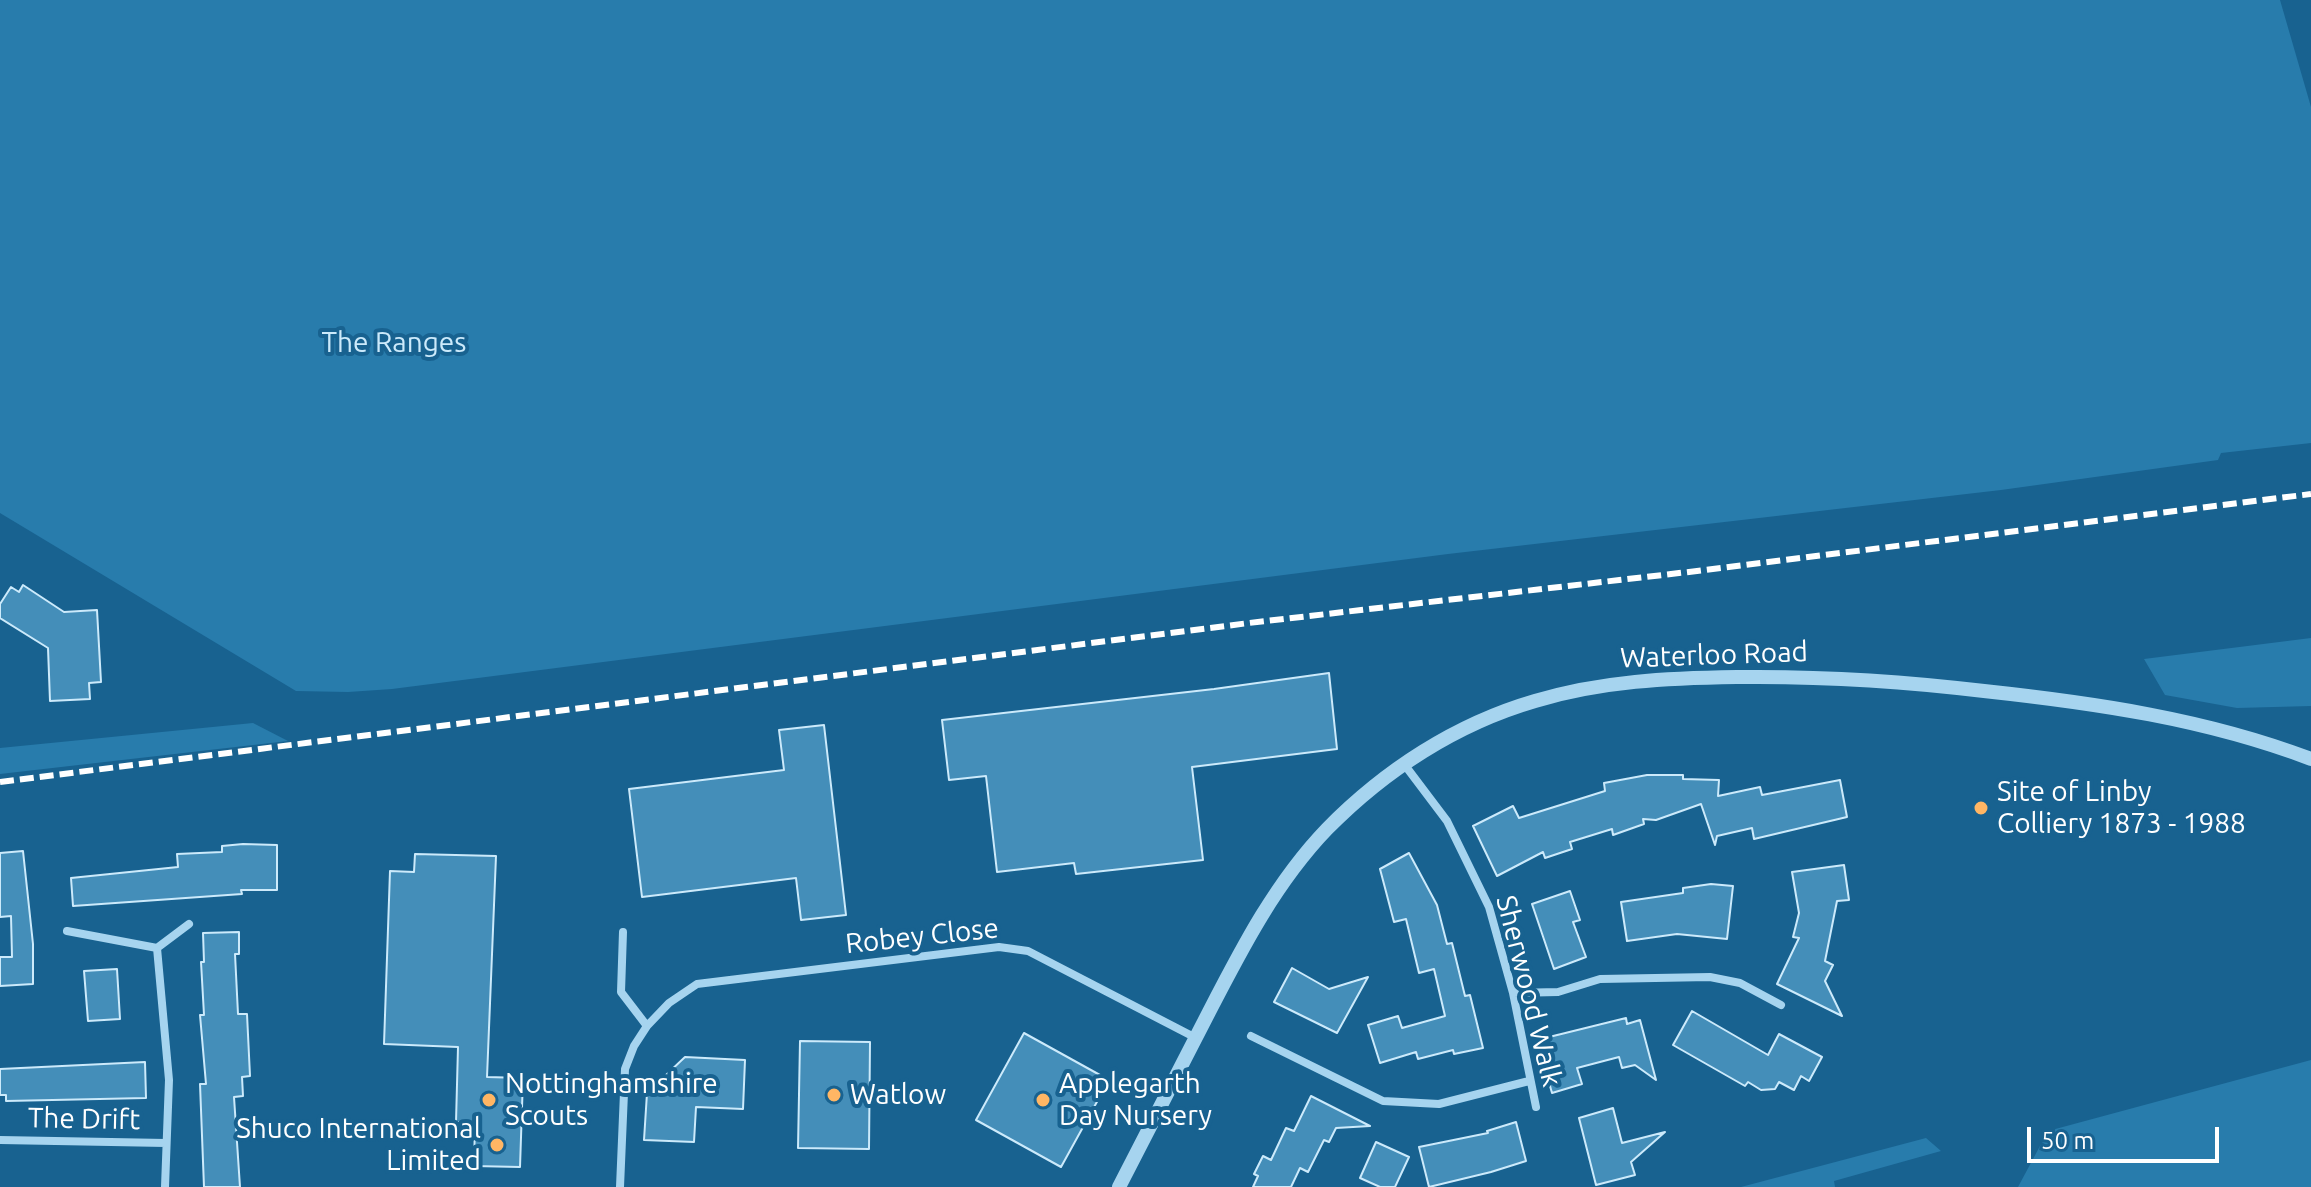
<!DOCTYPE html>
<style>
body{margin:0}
#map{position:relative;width:2311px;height:1187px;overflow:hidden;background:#186290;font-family:Ubuntu,sans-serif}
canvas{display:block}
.scale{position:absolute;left:2027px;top:1127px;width:192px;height:36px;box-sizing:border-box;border:4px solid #fff;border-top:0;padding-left:10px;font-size:24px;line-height:28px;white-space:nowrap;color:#fff;-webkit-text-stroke:6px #186290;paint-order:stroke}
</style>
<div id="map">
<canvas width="2311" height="1187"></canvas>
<div class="scale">50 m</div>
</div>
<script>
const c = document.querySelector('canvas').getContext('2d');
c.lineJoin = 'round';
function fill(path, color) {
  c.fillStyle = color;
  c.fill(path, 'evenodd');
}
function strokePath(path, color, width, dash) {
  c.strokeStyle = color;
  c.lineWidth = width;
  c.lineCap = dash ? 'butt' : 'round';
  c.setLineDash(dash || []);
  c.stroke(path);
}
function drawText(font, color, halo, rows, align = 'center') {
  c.font = font + ' Ubuntu,sans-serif';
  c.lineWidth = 8;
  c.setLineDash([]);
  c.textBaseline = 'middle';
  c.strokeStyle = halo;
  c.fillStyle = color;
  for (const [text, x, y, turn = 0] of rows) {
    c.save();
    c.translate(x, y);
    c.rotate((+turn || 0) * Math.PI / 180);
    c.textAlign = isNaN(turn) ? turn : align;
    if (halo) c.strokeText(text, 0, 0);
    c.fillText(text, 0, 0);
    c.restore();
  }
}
fill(new Path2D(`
 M 0,0 L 2280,0 L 2311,107 L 2311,443 L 2221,453 L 2218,460 L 2001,490 L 1448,554 L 392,689 L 348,692 L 296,691 L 0,513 Z
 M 2311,638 L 2311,706 L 2237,708 L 2165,695 L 2144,659 Z
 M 253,723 L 288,741 L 0,774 L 0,748 Z
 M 2311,1060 L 2311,1187 L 2018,1187 L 2048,1131 Z
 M 1926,1138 L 1941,1151 L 1834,1181 L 1835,1187 L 1741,1187 Z`), '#287cac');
const building = new Path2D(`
 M 23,585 L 64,612 L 97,610 L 101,682 L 89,683 L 90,699 L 50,701 L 48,648 L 0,618 L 0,604 L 11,587 L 19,592 Z
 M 1329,673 L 1337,749 L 1192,767 L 1203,860 L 1076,874 L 1074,863 L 997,872 L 986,776 L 949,780 L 942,720 L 1214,689 Z
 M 824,725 L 846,915 L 801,920 L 796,878 L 642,897 L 629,789 L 784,770 L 779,730 Z
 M 1647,775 L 1683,775 L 1683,779 L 1719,780 L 1718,796 L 1760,787 L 1762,795 L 1840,780 L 1847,817 L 1754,839 L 1752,828 L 1717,836 L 1715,845 L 1701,804 L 1656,820 L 1643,819 L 1644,824 L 1613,835 L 1612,829 L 1570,842 L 1572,849 L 1545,858 L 1543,852 L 1497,876 L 1473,826 L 1513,806 L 1519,818 L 1605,791 L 1604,783 Z
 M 243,844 L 277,845 L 277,890 L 241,890 L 242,894 L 73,906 L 71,878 L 178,867 L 177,854 L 222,852 L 222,846 Z
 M 23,851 L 33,944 L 33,984 L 0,986 L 0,957 L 12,957 L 11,916 L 0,917 L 0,853 Z
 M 1409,853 L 1437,905 L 1447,944 L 1452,943 L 1465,996 L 1470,995 L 1483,1048 L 1454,1054 L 1453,1050 L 1418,1059 L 1416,1052 L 1380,1063 L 1368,1025 L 1398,1016 L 1402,1028 L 1445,1016 L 1434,969 L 1419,973 L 1406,919 L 1394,922 L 1380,869 Z
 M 415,854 L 496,856 L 487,1077 L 523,1078 L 520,1167 L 474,1166 L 475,1122 L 456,1122 L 458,1047 L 384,1044 L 390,871 L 414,872 Z
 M 1844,865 L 1849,900 L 1837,901 L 1825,961 L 1833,965 L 1825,981 L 1842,1016 L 1777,984 L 1799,938 L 1793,937 L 1799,913 L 1792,872 Z
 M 1711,884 L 1733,886 L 1727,939 L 1677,934 L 1627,941 L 1621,902 L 1683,893 L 1683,888 Z
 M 1570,891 L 1580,920 L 1573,922 L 1586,957 L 1554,969 L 1532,904 Z
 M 239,932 L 239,954 L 235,954 L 238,1014 L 247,1014 L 250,1076 L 242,1077 L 243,1096 L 234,1097 L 240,1187 L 204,1187 L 200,1084 L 206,1084 L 200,1015 L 204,1015 L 201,962 L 204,962 L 203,933 Z
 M 1292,968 L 1329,989 L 1368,977 L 1337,1033 L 1274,1002 Z
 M 117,969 L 120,1019 L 88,1021 L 84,971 Z
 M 1692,1011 L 1768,1055 L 1779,1034 L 1822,1057 L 1809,1081 L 1801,1076 L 1794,1090 L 1779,1082 L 1775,1089 L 1761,1090 L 1748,1082 L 1745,1086 L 1673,1045 Z
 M 1626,1018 L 1627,1024 L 1640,1020 L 1656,1080 L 1635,1065 L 1622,1068 L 1619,1057 L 1577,1068 L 1582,1084 L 1552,1093 L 1537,1040 Z
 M 1024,1033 L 1109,1080 L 1061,1167 L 976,1120 Z
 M 800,1041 L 870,1042 L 869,1149 L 798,1148 Z
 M 685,1057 L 745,1060 L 743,1109 L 696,1107 L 694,1142 L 644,1140 L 647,1093 Z
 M 145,1062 L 146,1098 L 6,1101 L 6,1095 L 0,1095 L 0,1069 Z
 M 1311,1096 L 1370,1126 L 1336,1128 L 1329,1142 L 1324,1140 L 1308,1172 L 1300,1168 L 1291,1187 L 1253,1187 L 1258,1176 L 1254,1174 L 1263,1156 L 1271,1160 L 1286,1128 L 1294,1131 Z
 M 1613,1108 L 1622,1143 L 1665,1132 L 1631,1162 L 1635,1175 L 1596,1185 L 1579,1118 Z
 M 1516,1122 L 1526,1161 L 1491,1172 L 1429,1187 L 1419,1147 L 1488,1133 L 1487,1131 Z
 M 1376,1142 L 1409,1157 L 1395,1187 L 1380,1187 L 1360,1178 Z`);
fill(building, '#448eb9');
strokePath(building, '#cceafb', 2);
strokePath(new Path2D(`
 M 1404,764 L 1447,821 L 1489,907 L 1513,993 L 1536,1107
 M 67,931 L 157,948 L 169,1080 L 165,1187
 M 623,932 L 621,992 L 647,1026
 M 157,948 L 189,924
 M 1513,993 L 1558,992 L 1600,979 L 1710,977 L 1740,983 L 1781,1005
 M 1251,1036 L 1383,1101 L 1439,1104 L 1529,1081
 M 0,1140 L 166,1143
 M 620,1187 L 625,1069 L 634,1046 L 647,1026 L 669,1003 L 697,984 L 999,947 L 1028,951 L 1196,1038`), '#a6d4ef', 8);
strokePath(new Path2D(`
 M 1119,1187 C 1149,1129 1179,1071 1209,1012 C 1242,948 1276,882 1327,829 C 1385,770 1456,724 1535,701 C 1601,681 1669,678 1737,677 C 1820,676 1902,681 1984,691 C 2095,703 2206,719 2311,759`), '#a6d4ef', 14);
strokePath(new Path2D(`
 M 0,782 L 1249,623 L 1697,571 L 2311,494`), '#fff', 6, [14, 6]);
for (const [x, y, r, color] of [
 [1981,808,8,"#ffb664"],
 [834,1095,8,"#ffb664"],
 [489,1100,8,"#ffb664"],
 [1043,1100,8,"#ffb664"],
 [497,1145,8,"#ffb664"]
]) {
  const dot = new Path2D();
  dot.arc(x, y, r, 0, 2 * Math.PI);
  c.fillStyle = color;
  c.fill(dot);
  strokePath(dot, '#186290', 3);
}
drawText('28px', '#cceafb', '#186290', [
 ["The Ranges",394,343]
]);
drawText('28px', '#fff', '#186290', [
 ["Waterloo Road",1714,655,-2],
 ["Robey Close",922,936,-6],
 ["Sherwood Walk",1529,991,76],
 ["The Drift",84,1119,1]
]);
drawText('28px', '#fff', '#186290', [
 ["Site of Linby",1997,792],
 ["Colliery 1873 - 1988",1997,824],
 ["Nottinghamshire",505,1084],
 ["Scouts",505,1116],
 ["Applegarth",1059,1084],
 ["Day Nursery",1059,1116],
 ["Watlow",850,1095],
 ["Shuco International",481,1129,"right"],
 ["Limited",481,1161,"right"]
], 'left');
</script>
